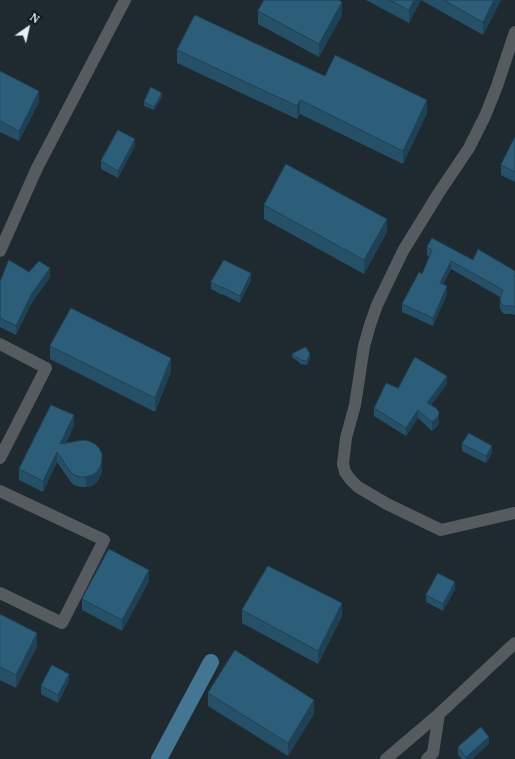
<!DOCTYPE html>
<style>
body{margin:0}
#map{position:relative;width:515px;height:759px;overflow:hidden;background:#1e2930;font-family:"Noto Serif",serif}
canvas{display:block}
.north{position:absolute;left:8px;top:8px;width:40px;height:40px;-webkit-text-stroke:3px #0c1114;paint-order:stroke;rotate:34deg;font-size:11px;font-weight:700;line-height:16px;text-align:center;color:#e9f0f5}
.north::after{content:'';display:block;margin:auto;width:14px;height:18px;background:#e9f0f5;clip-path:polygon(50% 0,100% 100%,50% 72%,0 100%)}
</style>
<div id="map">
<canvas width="515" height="759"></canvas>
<div class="north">N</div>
</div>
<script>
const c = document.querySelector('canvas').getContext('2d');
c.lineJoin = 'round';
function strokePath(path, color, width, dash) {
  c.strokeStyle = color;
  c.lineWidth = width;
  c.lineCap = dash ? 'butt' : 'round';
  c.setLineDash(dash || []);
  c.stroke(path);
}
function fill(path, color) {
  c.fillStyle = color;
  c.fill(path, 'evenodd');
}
strokePath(new Path2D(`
 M 159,759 L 211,662`), '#447592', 16);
strokePath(new Path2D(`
 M 0,251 L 37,168 L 125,0
 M 0,344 L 46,368 L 0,458
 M 0,491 L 104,540 L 62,623 L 0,593
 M 514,513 L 441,530 L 387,504 L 358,487 L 350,479 L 345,472 L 343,464 L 346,438 L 355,405 L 364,346 L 370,325 L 377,305 L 403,251 L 438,194 L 469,148 L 485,116 L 497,86 L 515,32
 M 386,759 L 439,714 L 515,643
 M 427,759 L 433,753 L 439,714`), '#555b5e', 12);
fill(new Path2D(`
 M 366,0 L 421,0 L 409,23 Z
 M 421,0 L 501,0 L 483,35 Z
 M 258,11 L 342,15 L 319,57 L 258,24 Z
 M 177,50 L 325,76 L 427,113 L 403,164 L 300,114 L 297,119 L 177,63 Z
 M 0,71 L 39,102 L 19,141 L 0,132 Z
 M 162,97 L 154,110 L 144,106 L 144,102 Z
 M 515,137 L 515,182 L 501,175 L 501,165 Z
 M 135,146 L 118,178 L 101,169 L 101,161 Z
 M 264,205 L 387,232 L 364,274 L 264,219 Z
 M 427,247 L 515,271 L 515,315 L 512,314 L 504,314 L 501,311 L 500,307 L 500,297 L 451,269 L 443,285 L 447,294 L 433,326 L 402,312 L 402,304 L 422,274 L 429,257 L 427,255 Z
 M 29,272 L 50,277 L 31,304 L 16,335 L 0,327 L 0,282 Z
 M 251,280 L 240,303 L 222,294 L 222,295 L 211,289 L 211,282 Z
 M 50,346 L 171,372 L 155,412 L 50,359 Z
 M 292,354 L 310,358 L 307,365 L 301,364 L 292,357 Z
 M 447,384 L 431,405 L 439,421 L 438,425 L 432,431 L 418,418 L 406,436 L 374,416 L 374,408 Z
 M 74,426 L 66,443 L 102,471 L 100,477 L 97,482 L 92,486 L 86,487 L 80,487 L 74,485 L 70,481 L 57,462 L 43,492 L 19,480 L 19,469 Z
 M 462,444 L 492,453 L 486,463 L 462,451 Z
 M 149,581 L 122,631 L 82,610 L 82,599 Z
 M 455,589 L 443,611 L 426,602 L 426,595 Z
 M 242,610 L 342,616 L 318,664 L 242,623 Z
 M 0,614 L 37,647 L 16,688 L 0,680 Z
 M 69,681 L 58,703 L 41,694 L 41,686 Z
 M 208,693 L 314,714 L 288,756 L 208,706 Z
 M 489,744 L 472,759 L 462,759 L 458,755 L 458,747 Z`), '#265068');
fill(new Path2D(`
 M 414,0 L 421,0 L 409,23 L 409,10 Z
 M 494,0 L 501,0 L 483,35 L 483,22 Z
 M 342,2 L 342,15 L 319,57 L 319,44 Z
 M 39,91 L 39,102 L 19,141 L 19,131 Z
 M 162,93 L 162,97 L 154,110 L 154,107 Z
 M 300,100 L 300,114 L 297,119 L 297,106 Z
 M 427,100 L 427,113 L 403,164 L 403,151 Z
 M 135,139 L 135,146 L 118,178 L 118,171 Z
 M 387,219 L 387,232 L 364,274 L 364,260 Z
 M 451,261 L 451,269 L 440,291 L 440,283 Z
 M 50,268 L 50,277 L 31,304 L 16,335 L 16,326 L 31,295 Z
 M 251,273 L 251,280 L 240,303 L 240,296 Z
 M 447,286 L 447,294 L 433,326 L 433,318 Z
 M 310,354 L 310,358 L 307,365 L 307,361 Z
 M 171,358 L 171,372 L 155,412 L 155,398 Z
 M 447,376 L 447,384 L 427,411 L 427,403 Z
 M 418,410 L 418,418 L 406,436 L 406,428 Z
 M 439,412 L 438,425 L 432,431 L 432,422 Z
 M 74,415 L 74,426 L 60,454 L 60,444 Z
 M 492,446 L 492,453 L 486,463 L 486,456 Z
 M 57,452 L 57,462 L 43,492 L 43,481 Z
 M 102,460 L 102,471 L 100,477 L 97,482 L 92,486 L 86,487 L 86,477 Z
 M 149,570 L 149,581 L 122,631 L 122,620 Z
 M 455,582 L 455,589 L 443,611 L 443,604 Z
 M 342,603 L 342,616 L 318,664 L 318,651 Z
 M 37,633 L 37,647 L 16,688 L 16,675 Z
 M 69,674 L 69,681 L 58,703 L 58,695 Z
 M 314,700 L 314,714 L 288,756 L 288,743 Z
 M 489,737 L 489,744 L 472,759 L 466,759 L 466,757 Z`), '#1f4155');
const building = new Path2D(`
 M 264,0 L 339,0 L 342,2 L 319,44 L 258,11 Z
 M 390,0 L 414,0 L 409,10 Z
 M 444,0 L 494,0 L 483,22 Z
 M 195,15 L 325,76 L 335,55 L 427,100 L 403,151 L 300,100 L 297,106 L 177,50 Z
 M 0,71 L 39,91 L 19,131 L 0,121 Z
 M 151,87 L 162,93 L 154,107 L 144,102 Z
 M 118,130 L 135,139 L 118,171 L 101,161 Z
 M 515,137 L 515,172 L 501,165 Z
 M 286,164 L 387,219 L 364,260 L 264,205 Z
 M 432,238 L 473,260 L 478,249 L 515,271 L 515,275 L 514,276 L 515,276 L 515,307 L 512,306 L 504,306 L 501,303 L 500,299 L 503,290 L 451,261 L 440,283 L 447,286 L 433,318 L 402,304 L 419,272 L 422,274 L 432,250 L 427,247 Z
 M 9,260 L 29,272 L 39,261 L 50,268 L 31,295 L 16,326 L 0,318 L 0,282 Z
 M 224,260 L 251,273 L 240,296 L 222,287 L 222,288 L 211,282 Z
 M 71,308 L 171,358 L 155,398 L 50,346 Z
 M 306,347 L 310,354 L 307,361 L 301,360 L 292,354 Z
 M 415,357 L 447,376 L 427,403 L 436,408 L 439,412 L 438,417 L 432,422 L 418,410 L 406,428 L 374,408 L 386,383 L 398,388 Z
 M 51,405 L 74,415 L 60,444 L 83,440 L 89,441 L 95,444 L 99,448 L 102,454 L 102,460 L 100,467 L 97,472 L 92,475 L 86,477 L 80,477 L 74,475 L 70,471 L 57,452 L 43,481 L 19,469 Z
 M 469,433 L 492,446 L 486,456 L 462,444 Z
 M 109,549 L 149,570 L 122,620 L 82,599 Z
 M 268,566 L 342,603 L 318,651 L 242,610 Z
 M 438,573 L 455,582 L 443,604 L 426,595 Z
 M 0,614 L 37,633 L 16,675 L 0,667 Z
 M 235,650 L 314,700 L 288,743 L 208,693 Z
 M 52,665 L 69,674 L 58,695 L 41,686 Z
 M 481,727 L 489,737 L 466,757 L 458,747 Z`);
fill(building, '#2c5d79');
strokePath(building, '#1f4155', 1);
</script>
